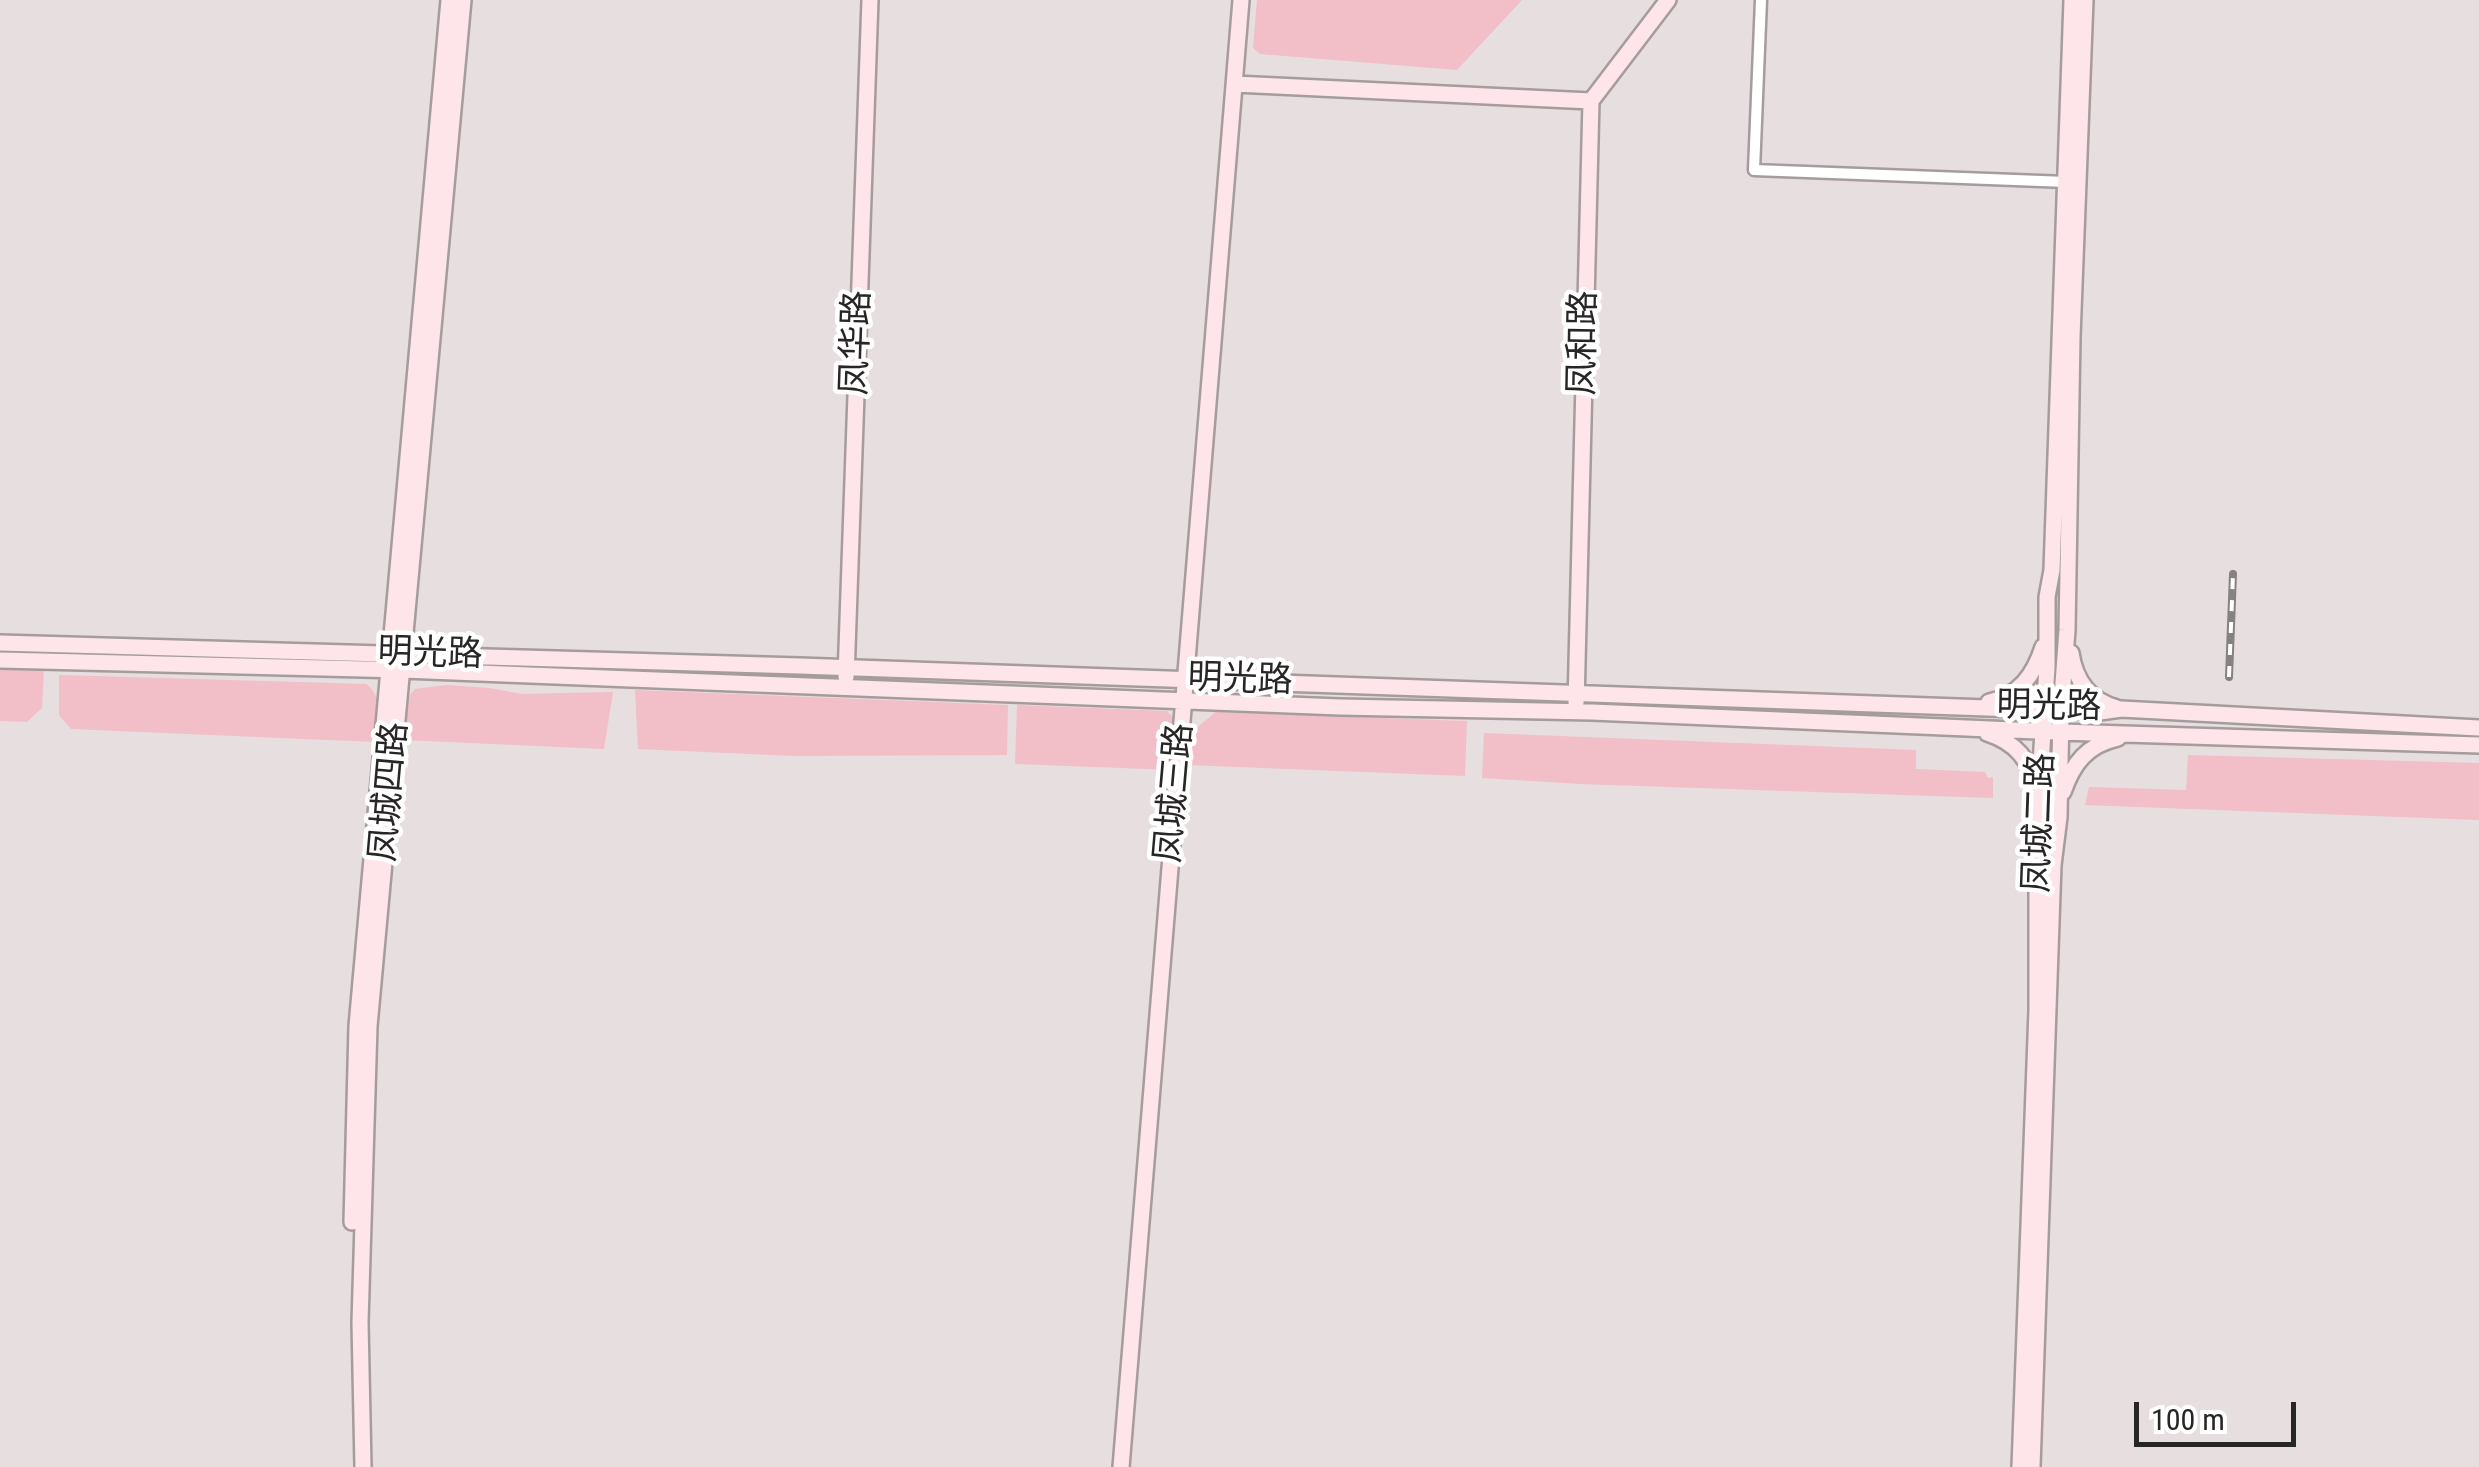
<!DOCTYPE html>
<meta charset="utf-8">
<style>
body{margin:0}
#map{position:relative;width:2479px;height:1467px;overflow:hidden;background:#e7dee0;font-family:"Roboto Condensed",sans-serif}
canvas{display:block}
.scale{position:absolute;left:2134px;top:1402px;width:162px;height:45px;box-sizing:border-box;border:5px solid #282525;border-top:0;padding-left:12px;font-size:30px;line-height:35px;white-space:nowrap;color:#282525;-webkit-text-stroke:8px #fff;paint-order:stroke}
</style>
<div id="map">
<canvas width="2479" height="1467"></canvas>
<div class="scale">100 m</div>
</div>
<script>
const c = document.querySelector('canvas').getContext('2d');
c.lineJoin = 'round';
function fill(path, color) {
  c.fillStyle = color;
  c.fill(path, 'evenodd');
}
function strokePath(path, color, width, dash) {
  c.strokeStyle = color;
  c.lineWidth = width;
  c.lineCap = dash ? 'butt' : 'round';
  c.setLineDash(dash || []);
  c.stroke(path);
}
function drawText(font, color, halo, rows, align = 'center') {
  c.font = font + ' "Roboto Condensed","Noto Sans SC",sans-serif';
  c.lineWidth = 9;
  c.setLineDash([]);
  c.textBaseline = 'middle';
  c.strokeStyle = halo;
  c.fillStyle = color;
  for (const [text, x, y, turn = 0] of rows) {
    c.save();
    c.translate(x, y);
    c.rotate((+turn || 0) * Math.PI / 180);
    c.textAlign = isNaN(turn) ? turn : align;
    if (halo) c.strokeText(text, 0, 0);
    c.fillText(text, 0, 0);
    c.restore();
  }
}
fill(new Path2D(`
 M 1257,0 L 1522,0 L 1457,70 L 1260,54 L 1253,48 Z
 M 0,667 L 44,669 L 42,708 L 27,722 L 0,721 Z
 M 59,675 L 366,684 C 385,698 377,720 375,742 L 71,729 L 59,715 Z
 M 446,685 L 490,688 L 522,694 L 613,692 L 604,749 L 403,740 L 410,695 L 415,689 Z
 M 635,690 L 1008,705 L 1007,755 L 794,756 L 638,749 Z
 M 1017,705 L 1167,711 L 1178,723 L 1174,770 L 1015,764 Z
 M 1216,712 L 1467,721 L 1465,776 L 1187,765 L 1190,733 Z
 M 1484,733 L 1916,750 L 1916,769 L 1985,772 L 1988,778 L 1993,777 L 1993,798 L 1580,784 L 1482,778 Z
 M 2188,755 L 2479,763 L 2479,820 L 2085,805 L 2089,787 L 2186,790 Z`), '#f2bec7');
const street = new Path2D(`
 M 1761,0 L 1754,170 L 2067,182`);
const secondary = new Path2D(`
 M 1235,84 L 1591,101
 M 0,643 L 800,666 L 2100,712 L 2121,709 L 2479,728
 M 2071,653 C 2075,680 2090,701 2117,708
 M 0,660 L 403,670 L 1340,707 L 1592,712 L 2060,732 L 2479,745
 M 846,677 L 870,0
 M 1989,702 C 2019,696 2034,675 2043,647
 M 1576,703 L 1591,101 L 1668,0
 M 1987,733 C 2017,743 2030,760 2037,791
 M 2063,792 C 2073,763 2087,745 2118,738
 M 352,1222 L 357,1026 L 449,0
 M 363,1467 L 360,1322 L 369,1026 L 463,0
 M 1121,1467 L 1241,0
 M 2020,1467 L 2037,1010 L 2037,828 L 2047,667 L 2047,597 L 2052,570 L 2072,0
 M 2032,1467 L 2053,865 L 2059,817 L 2061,710 L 2067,630 L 2072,337 L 2085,0`);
strokePath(street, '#a49c9d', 15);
strokePath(secondary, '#a49c9d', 20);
strokePath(street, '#fff', 10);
strokePath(secondary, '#fde5e9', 15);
const rail = new Path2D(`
 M 2229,677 L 2233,574`);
strokePath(rail, '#878182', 8);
strokePath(rail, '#fff', 4, [11]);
drawText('35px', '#282525', '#fff', [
 ["凤华路",858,343,-88],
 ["凤和路",1585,343,-89],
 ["明光路",430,655,2],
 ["明光路",1240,681,2],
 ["明光路",2049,708,1],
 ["凤城四路",391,792,-85],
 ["凤城三路",1176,793,-85],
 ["凤城二路",2041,823,-88]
]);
</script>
